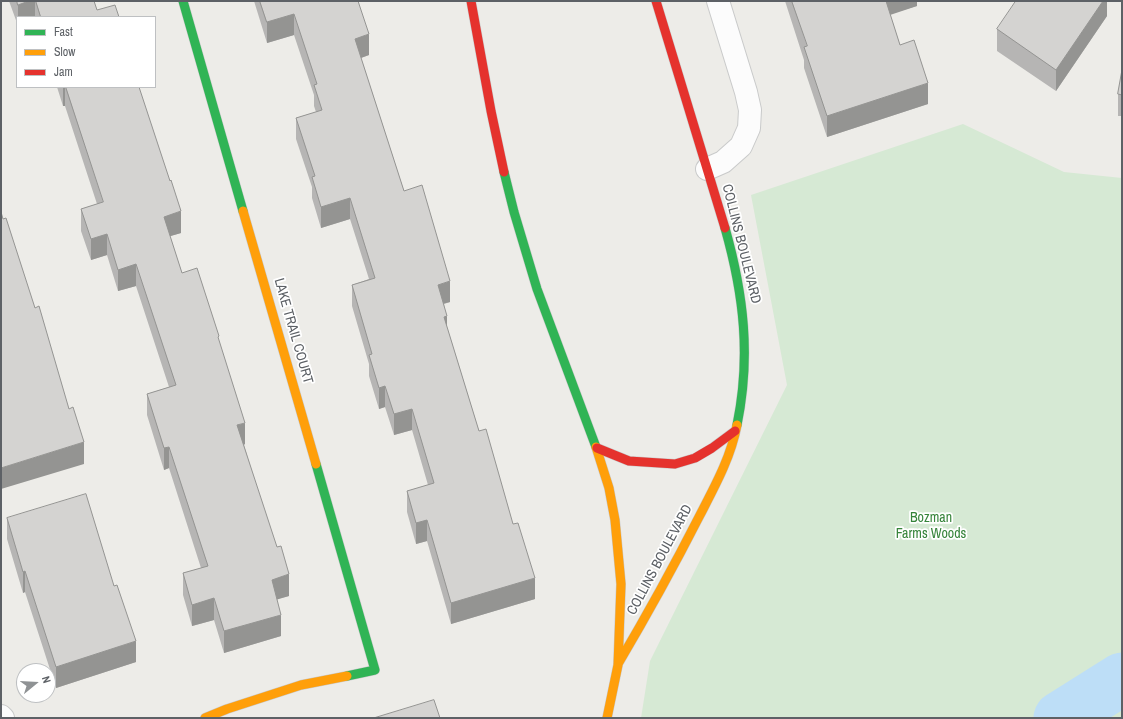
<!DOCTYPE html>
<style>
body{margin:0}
#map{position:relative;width:1123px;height:719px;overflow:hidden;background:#edece8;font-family:"Archivo Narrow",sans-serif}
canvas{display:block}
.frame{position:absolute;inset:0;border:2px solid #5d6166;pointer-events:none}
.legend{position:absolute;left:16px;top:16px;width:140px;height:72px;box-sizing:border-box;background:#fff;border:1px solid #bec0c2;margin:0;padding:5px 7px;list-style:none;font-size:12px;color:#5d6166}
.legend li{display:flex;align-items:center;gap:8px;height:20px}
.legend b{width:20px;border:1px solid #bec0c2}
.north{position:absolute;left:16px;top:663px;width:40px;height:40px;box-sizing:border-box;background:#fff;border:1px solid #bec0c2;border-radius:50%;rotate:72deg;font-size:11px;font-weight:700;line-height:16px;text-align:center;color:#5d6166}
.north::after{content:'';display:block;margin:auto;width:14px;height:18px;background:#8f9294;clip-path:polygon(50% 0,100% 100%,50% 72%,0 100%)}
</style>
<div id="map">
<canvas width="1123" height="719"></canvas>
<div class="frame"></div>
<ul class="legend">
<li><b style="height:5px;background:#30b455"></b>Fast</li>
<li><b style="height:5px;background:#ff9f0a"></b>Slow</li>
<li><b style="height:5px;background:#e5322d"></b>Jam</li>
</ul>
<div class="north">N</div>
</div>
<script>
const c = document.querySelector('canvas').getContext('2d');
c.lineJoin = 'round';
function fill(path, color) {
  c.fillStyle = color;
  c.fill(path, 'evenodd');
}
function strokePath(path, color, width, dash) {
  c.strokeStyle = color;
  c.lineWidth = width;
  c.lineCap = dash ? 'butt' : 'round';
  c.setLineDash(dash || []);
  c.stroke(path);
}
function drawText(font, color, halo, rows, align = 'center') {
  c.font = font + ' "Archivo Narrow",sans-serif';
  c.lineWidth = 3.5;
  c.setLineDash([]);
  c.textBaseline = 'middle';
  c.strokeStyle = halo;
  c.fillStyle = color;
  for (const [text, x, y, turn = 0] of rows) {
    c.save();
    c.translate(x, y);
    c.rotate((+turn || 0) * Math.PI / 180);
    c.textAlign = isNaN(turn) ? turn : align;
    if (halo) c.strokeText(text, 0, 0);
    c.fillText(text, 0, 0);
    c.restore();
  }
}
fill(new Path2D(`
 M 963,124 L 1064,172 L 1122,178 L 1122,718 L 641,718 L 650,661 L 787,385 L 751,195 Z`), '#d6e9d4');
strokePath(new Path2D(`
 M 1060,718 L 1122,679`), '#bddef7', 53);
const street = new Path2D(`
 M 707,169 L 723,162 L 741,146 L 749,128 L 750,110 L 746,92 L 718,1
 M 1,716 L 3,718`);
const fast = new Path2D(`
 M 183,1 L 243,211
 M 504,172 L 514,212 L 537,289 L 596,447
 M 725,228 C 744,295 751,357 737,425
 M 316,464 L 375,670 L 347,676`);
const slow = new Path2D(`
 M 243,211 L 316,464
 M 596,447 L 609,488 L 615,520 L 621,584 L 618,665 L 607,718
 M 618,664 C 647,615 674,566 700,515 C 715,486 731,457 737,425
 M 205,718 L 227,709 L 301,685 L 347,676`);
const jam = new Path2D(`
 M 471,1 L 491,111 L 504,172
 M 656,1 L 725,228
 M 597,448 L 629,461 L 675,464 L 695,458 L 712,448 L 735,431`);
strokePath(street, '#c9caca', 24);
strokePath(fast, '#c8c8c9', 10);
strokePath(slow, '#c8c8c9', 10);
strokePath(jam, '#c8c8c9', 10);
strokePath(street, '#fcfcfc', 22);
strokePath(fast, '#30b455', 9);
strokePath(slow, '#ff9f0a', 9);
strokePath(jam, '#e5322d', 9);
fill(new Path2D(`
 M 9,1 L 94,1 L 97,10 L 119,17 L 17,17 L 17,23 Z
 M 254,1 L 358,1 L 369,55 L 361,58 L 404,191 L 450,302 L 444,304 L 447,327 L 479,431 L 535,599 L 451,624 L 427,541 L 416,544 L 407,512 L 407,491 L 428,485 L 412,430 L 394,435 L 385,407 L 379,409 L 369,376 L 369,364 L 352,306 L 352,285 L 369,279 L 350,219 L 321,228 L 312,198 L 312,187 L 296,139 L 296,118 L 316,112 L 314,106 L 314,95 L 294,35 L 267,43 Z
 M 785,1 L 917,1 L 917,6 L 890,14 L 900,45 L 928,104 L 827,137 L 804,68 L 804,60 Z
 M 1107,1 L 1107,16 L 1056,91 L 997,51 L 997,29 Z
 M 1122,70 L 1122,116 L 1118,116 L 1118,94 Z
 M 57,87 L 139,87 L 181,233 L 170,236 L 182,273 L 219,342 L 245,444 L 244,445 L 289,596 L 277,599 L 281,636 L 224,653 L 214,620 L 192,626 L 183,595 L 183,573 L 201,568 L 169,468 L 164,470 L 147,415 L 147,394 L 169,387 L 136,286 L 118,291 L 107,255 L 91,260 L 81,231 L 81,209 L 97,204 L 65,106 L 63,106 Z
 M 7,518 L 136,662 L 56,688 L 25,592 L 23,593 L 7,539 Z`), '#b6b5b4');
fill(new Path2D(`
 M 29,1 L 35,1 L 35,17 L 18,17 L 18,5 Z
 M 884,1 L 917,1 L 917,6 L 884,17 Z
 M 1103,1 L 1107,1 L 1107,16 L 1056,91 L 1056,70 Z
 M 294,14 L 294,35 L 267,43 L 267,22 Z
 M 369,34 L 369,55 L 355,60 L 355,39 Z
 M 928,83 L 928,104 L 827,137 L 827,116 Z
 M 63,87 L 65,87 L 65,106 L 63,106 Z
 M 350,198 L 350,219 L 321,228 L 321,207 Z
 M 181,211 L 181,233 L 164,238 L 164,217 Z
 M 107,234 L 107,255 L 91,260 L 91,239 Z
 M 136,264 L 136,286 L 118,291 L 118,270 Z
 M 450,281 L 450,302 L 438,305 L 438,285 Z
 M 447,316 L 447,337 L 444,317 Z
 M 385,386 L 385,407 L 379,409 L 379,388 Z
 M 412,409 L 412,430 L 394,435 L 394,414 Z
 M 245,423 L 245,444 L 237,447 L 237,425 Z
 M 84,442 L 84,464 L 1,489 L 1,468 Z
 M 169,447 L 169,468 L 164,470 L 164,448 Z
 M 427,520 L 427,541 L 416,544 L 416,523 Z
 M 25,571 L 25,592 L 23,593 L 23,572 Z
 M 289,574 L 289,596 L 272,601 L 272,580 Z
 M 535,578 L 535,599 L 451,624 L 451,603 Z
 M 214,598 L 214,620 L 192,626 L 192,605 Z
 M 281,615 L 281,636 L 224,653 L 224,631 Z
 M 136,641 L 136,662 L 56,688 L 56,667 Z`), '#949492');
const building = new Path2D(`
 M 17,1 L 29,1 L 18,5 Z
 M 36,1 L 94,1 L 97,10 L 115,5 L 119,17 L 41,17 Z
 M 260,1 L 358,1 L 369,34 L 355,39 L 404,191 L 422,185 L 450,281 L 438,285 L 447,316 L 444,317 L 479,431 L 486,429 L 513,524 L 518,523 L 535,578 L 451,603 L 427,520 L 416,523 L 407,491 L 434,483 L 412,409 L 394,414 L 385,386 L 379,388 L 369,355 L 372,354 L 352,285 L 375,278 L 350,198 L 321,207 L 312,177 L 315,176 L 296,118 L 322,110 L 314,85 L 317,84 L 294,14 L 267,22 Z
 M 792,1 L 886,1 L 900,45 L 914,40 L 928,83 L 827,116 L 804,47 L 807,46 Z
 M 1016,1 L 1103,1 L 1056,70 L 997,29 Z
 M 1122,70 L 1122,95 L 1118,94 Z
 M 66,87 L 139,87 L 170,181 L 171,180 L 181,211 L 164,217 L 182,273 L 197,268 L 219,336 L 218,337 L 245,423 L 237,425 L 277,547 L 281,546 L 289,574 L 272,580 L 281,615 L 224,631 L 214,598 L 192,605 L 183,573 L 208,566 L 169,447 L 164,448 L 147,394 L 176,385 L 136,264 L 118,270 L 107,234 L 91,239 L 81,209 L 103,202 Z
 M 1,212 L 3,219 L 6,218 L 35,308 L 39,306 L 69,409 L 73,407 L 84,442 L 1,468 Z
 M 86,494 L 114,586 L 117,585 L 136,641 L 56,667 L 25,571 L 23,572 L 7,518 Z
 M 434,700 L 440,718 L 374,718 Z`);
fill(building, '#d4d3d1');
strokePath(building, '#949492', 1);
drawText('14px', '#5d6166', '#fff', [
 ["COLLINS BOULEVARD",741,244,76],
 ["LAKE TRAIL COURT",293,331,74],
 ["COLLINS BOULEVARD",660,560,-62]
]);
drawText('14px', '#36843a', '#fff', [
 ["Bozman",931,518],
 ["Farms Woods",931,534]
]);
</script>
